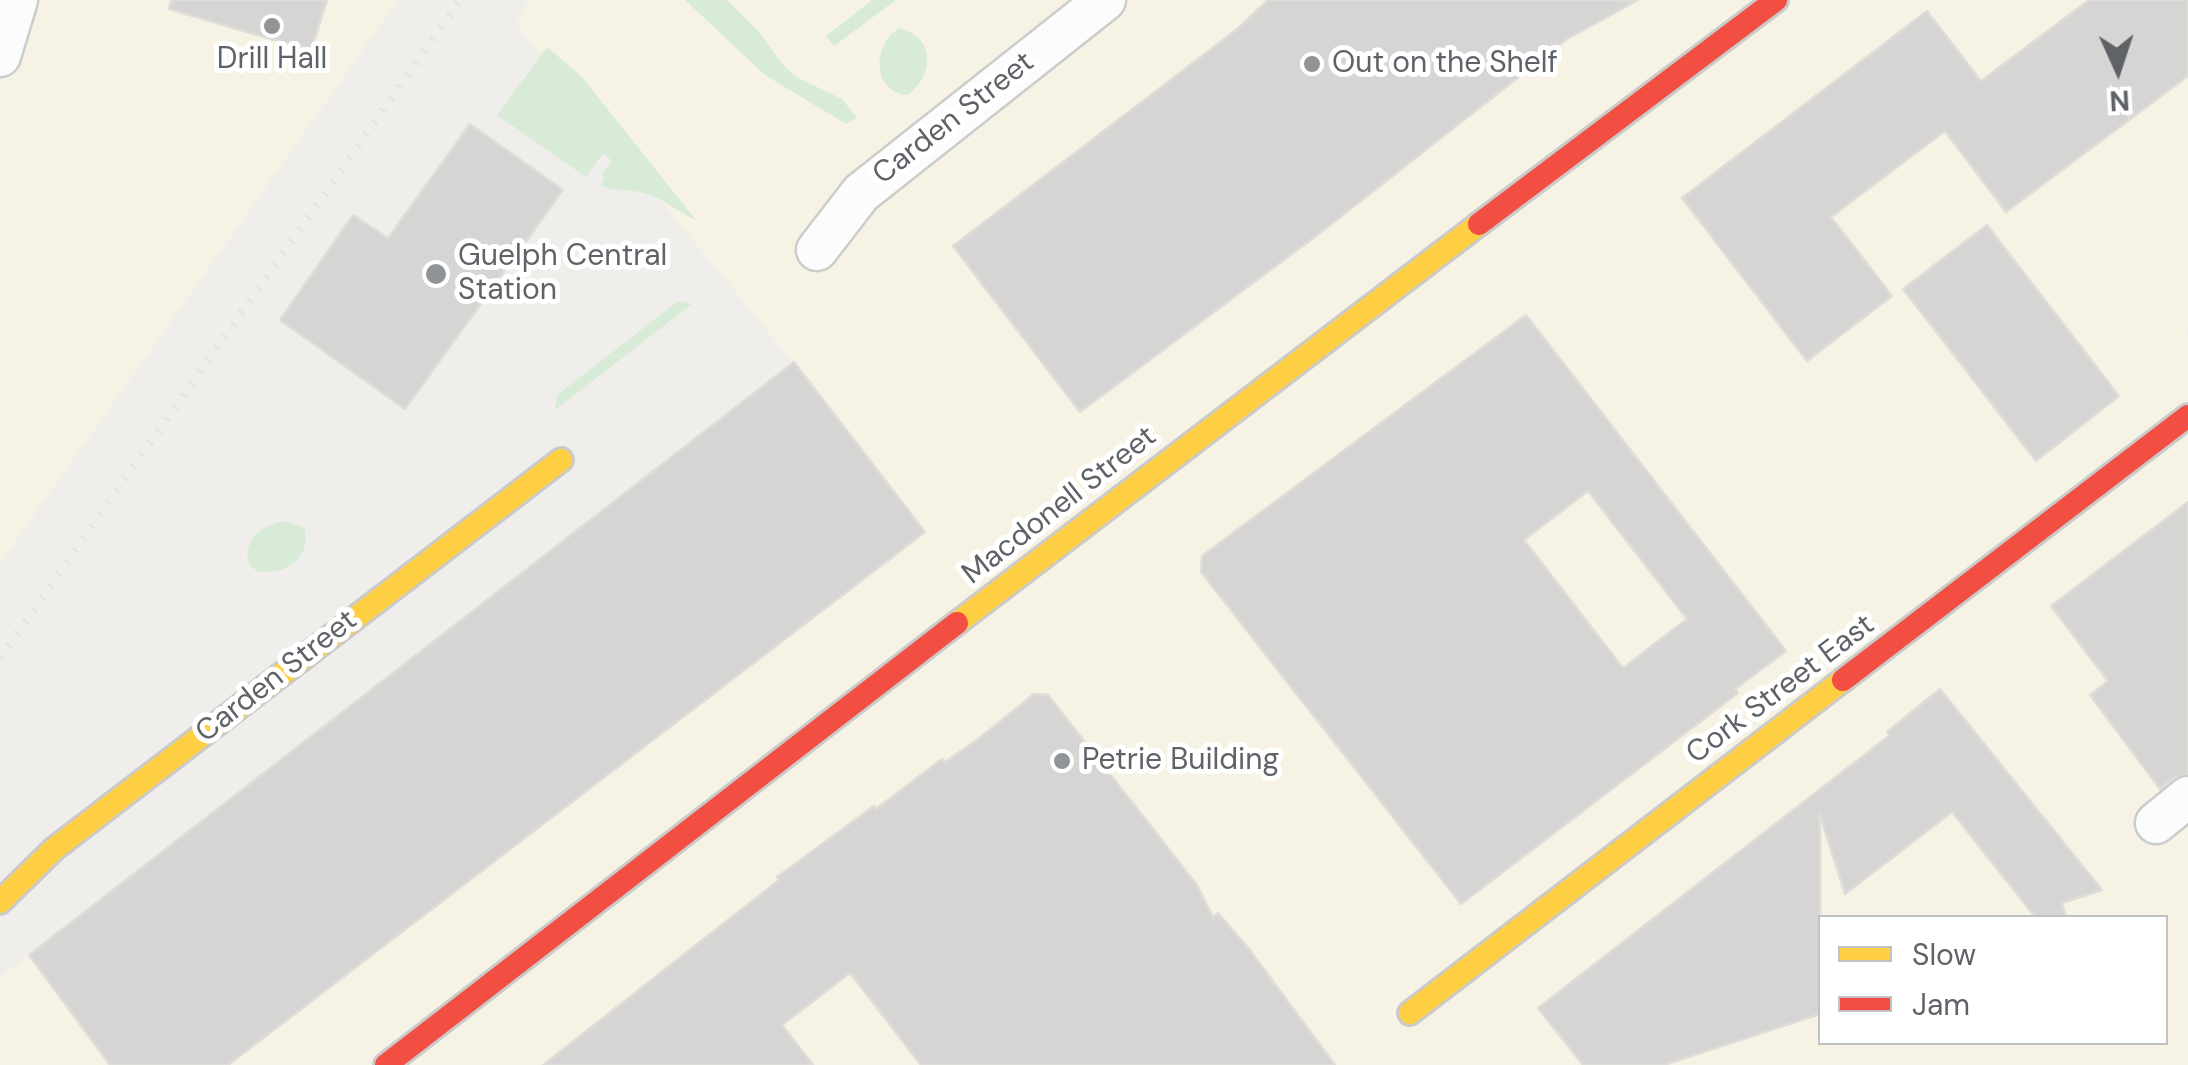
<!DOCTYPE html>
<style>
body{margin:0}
#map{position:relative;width:2188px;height:1065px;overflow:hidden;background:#efeeea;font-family:"DM Sans",sans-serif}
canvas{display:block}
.legend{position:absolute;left:1818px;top:915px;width:350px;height:130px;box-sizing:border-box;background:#fff;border:2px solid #bfc1c3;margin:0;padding:12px 18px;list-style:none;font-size:30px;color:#5f6368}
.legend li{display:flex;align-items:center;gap:20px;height:50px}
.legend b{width:50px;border:2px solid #bfc1c3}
.north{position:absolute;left:2068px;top:20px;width:100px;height:100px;-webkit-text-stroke:8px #fff;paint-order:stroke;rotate:177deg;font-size:28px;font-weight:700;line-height:40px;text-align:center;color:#5f6368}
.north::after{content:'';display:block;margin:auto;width:35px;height:45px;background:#5f6368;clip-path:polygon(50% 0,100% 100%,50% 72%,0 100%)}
</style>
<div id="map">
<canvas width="2188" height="1065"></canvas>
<ul class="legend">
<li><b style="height:12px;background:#ffcf43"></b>Slow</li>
<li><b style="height:12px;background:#f24e42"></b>Jam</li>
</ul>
<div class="north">N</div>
</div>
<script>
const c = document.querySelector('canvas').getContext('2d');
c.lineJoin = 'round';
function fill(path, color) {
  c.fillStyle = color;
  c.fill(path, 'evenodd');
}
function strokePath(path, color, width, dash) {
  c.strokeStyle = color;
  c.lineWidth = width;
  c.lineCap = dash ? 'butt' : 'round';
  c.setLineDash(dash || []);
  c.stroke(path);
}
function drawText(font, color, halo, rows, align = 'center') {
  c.font = font + ' "DM Sans",sans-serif';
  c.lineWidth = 10;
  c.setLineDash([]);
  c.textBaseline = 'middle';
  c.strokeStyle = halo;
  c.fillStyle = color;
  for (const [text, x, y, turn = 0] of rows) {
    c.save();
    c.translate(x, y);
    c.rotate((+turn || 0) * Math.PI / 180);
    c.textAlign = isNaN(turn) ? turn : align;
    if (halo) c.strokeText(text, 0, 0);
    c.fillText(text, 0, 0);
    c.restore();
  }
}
fill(new Path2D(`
 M 0,0 L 398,0 L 0,563 Z
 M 529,0 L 2188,0 L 2188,329 L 2184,332 L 2188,337 L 2188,1065 L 0,1065 L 0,977 L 794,363 L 516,24 ZM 1820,918 L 2166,918 L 2166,1042 L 1820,1042 Z`), '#f7f3e4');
fill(new Path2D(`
 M 685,0 L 727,0 L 759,32 L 783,65 L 796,77 L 842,99 L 857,118 L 846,124 L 765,75 Z
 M 872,0 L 896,0 L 834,46 L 826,36 Z
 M 900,28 C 935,38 935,74 908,95 C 871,92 872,43 900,28 Z
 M 547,47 L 582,77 L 696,220 C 680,213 666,201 650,195 C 633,188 616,193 600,185 L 605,178 L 601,175 L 612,161 L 603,153 L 586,177 L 497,115 Z
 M 683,301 L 692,304 L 555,410 L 557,395 L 677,302 Z
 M 284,521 L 304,527 C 313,557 286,575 258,572 L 249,564 C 242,540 262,525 284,521 Z`), '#d8ebd6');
const building = new Path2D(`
 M 171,0 L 327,0 L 312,47 L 298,47 L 169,9 Z
 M 1268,0 L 1638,0 L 1567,39 L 1320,233 L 1080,412 L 953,246 L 1236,30 Z
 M 2089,0 L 2188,0 L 2188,76 L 2006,212 L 1945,131 L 1831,217 L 1892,296 L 1807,361 L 1682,198 L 1927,11 L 1981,81 Z
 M 470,124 L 563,190 L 405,409 L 280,320 L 353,215 L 388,238 Z
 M 1987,225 L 2119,396 L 2036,461 L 1903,289 Z
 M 1526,315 L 1786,651 L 1735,689 L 1738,693 L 1461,904 L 1201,572 L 1202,556 ZM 1588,491 L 1687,619 L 1623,668 L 1524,540 Z
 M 794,362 L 925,532 L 228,1065 L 110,1065 L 29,955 Z
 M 2188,502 L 2188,774 L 2174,778 L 2160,789 L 2090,695 L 2108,681 L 2051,606 Z
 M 1940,689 L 2102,890 L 2062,903 L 2066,918 L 2036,918 L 1952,812 L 1845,894 L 1820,815 L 1820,1014 L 1664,1065 L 1583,1065 L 1538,1008 L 1890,735 L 1887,732 Z
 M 1034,694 L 1048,695 L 1197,885 L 1213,917 L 1218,913 L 1249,949 L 1335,1065 L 921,1065 L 850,973 L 782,1025 L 813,1065 L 543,1065 L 779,880 L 777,877 L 874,806 L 876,809 L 942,759 L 945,762 L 977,740 Z`);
fill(building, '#d6d5d3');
strokePath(building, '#deddd9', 2.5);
const street = new Path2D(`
 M 0,56 L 17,0
 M 817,250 L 861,193 L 1105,0
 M 2156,823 L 2188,797`);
const slow = new Path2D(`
 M 957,623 L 1479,224
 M 0,902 L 54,849 L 561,460
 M 1410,1013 L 1843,680`);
const jam = new Path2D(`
 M 1479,224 L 1776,0
 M 1843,680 L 2188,416
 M 386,1065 L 957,623`);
strokePath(street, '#cbcccc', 45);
strokePath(slow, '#cacacb', 28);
strokePath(jam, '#cacacb', 28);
strokePath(street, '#fdfcfc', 40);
strokePath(slow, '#ffcf43', 22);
strokePath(jam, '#f24e42', 22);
strokePath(new Path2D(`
 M 0,658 L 460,0`), '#e4e4e4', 8, [2.5, 12]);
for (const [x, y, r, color] of [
 [272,26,10,"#919496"],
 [1312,64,10,"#919496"],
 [436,274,12,"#919496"],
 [1062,761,10,"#919496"]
]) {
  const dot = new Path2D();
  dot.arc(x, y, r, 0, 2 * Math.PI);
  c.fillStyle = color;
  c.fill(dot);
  strokePath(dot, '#fff', 4);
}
drawText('30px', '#5f6368', '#fff', [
 ["Drill Hall",272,60,"center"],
 ["Out on the Shelf",1332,64],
 ["Guelph Central",458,257],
 ["Station",458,291],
 ["Petrie Building",1082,761]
], 'left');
drawText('30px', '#5f6368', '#fff', [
 ["Carden Street",954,119,-38],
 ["Macdonell Street",1060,506,-38],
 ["Carden Street",277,677,-38],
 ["Cork Street East",1781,690,-37]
]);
</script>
